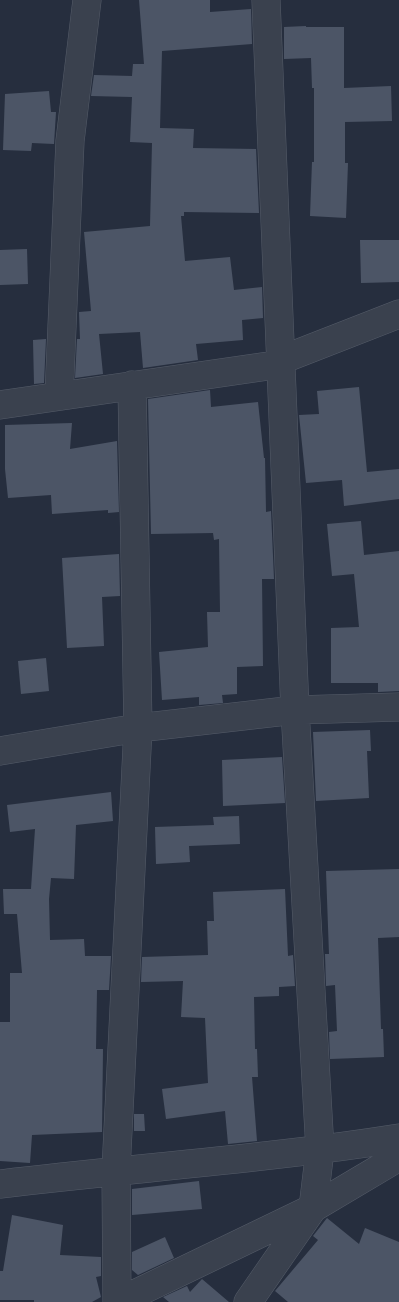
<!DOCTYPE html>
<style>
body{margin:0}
canvas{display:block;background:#262e3e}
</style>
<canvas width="399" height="1302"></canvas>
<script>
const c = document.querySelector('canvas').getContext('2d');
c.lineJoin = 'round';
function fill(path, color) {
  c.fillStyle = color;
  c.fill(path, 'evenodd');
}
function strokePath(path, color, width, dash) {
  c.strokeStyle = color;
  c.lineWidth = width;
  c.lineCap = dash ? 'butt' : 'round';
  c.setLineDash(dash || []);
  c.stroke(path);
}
fill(new Path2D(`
 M 139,0 L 210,0 L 210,12 L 251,9 L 252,44 L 162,51 L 160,128 L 194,129 L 193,148 L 256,149 L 259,213 L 184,212 L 184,216 L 181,216 L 185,261 L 230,257 L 234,290 L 262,287 L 263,318 L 242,320 L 243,340 L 196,344 L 198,360 L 143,368 L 140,332 L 99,334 L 103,374 L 75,378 L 77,339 L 80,339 L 79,312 L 91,311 L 84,232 L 150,226 L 152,143 L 130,142 L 132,97 L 91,96 L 94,75 L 132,76 L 133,64 L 144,64 Z
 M 306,26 L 306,27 L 344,27 L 344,88 L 391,86 L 392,121 L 345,122 L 345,163 L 348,163 L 346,218 L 310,216 L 312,162 L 314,162 L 314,88 L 312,88 L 311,58 L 284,59 L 284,27 Z
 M 49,91 L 51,112 L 56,112 L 54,144 L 32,143 L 31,151 L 3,150 L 5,94 Z
 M 360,240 L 399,240 L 399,282 L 361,283 Z
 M 27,249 L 28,284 L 0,285 L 0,250 Z
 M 46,339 L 44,383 L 34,384 L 33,340 Z
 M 359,387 L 367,472 L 399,469 L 399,499 L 344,506 L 342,480 L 306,483 L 299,415 L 319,414 L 317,391 Z
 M 210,390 L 211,407 L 258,402 L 264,458 L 265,458 L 266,512 L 271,511 L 274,579 L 262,579 L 263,666 L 237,667 L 237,694 L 222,695 L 223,703 L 199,705 L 199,697 L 162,700 L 159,652 L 208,647 L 207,612 L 220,612 L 219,539 L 214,540 L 213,533 L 151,534 L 148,399 Z
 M 72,423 L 70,449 L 117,441 L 119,512 L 108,513 L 108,510 L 52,514 L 51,495 L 8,498 L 5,469 L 5,425 Z
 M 361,521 L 364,555 L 399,551 L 399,691 L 378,692 L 378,683 L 331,683 L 331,628 L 359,627 L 354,574 L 332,576 L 327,524 Z
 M 119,554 L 120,596 L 102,597 L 104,646 L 67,648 L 62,558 Z
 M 46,658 L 49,691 L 21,694 L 18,661 Z
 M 370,730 L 371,751 L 367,751 L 369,798 L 316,801 L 313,732 Z
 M 282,757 L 285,803 L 223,806 L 222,760 Z
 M 111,792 L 113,821 L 76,825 L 74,879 L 51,878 L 49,899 L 50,940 L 84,939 L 85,956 L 111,956 L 109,990 L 97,990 L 96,1049 L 103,1049 L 102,1132 L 32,1135 L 30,1163 L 0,1161 L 0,1022 L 10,1022 L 10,973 L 22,973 L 17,914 L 4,914 L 3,889 L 31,889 L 35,829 L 10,832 L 7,805 Z
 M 239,816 L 240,844 L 189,846 L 190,862 L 156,864 L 155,827 L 214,825 L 213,817 Z
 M 399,869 L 399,937 L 378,938 L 381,1029 L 383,1029 L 384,1057 L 330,1059 L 329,1032 L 337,1031 L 335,985 L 326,986 L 325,954 L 329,954 L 326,871 Z
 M 285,889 L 288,956 L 293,955 L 295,986 L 279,987 L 279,996 L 254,997 L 255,1049 L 257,1049 L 258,1077 L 252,1077 L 257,1141 L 228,1144 L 225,1111 L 166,1119 L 162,1089 L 208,1083 L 205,1018 L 181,1017 L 183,981 L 141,982 L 142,957 L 208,955 L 207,921 L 214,921 L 213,892 Z
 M 134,1114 L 144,1114 L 145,1131 L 134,1131 Z
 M 199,1181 L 202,1209 L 132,1215 L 132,1189 Z
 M 12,1215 L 63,1225 L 60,1255 L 101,1257 L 101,1276 L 96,1277 L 101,1297 L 92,1302 L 34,1302 L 34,1300 L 0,1300 L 0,1271 L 3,1271 Z
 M 327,1218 L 359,1244 L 365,1228 L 399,1242 L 399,1302 L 288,1302 L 275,1291 L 318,1240 L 313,1236 Z
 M 165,1237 L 174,1258 L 138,1275 L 132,1270 L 132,1252 Z
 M 202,1279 L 229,1302 L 169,1302 L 163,1297 L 187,1286 L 190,1292 Z`), '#4c5566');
const minor = new Path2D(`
 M 281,360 L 399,314
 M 59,396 L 70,141 L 87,0
 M 0,405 L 282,364
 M 0,751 L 138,728 L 295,710 L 399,707
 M 0,1184 C 133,1168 267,1159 399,1138
 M 117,1302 L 116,1170 L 138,728 L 132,385
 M 118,1302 L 313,1208 L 320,1150 L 295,710 L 266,0
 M 248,1302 L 313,1208 L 399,1157`);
strokePath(minor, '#555c69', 29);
strokePath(minor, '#3a414e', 28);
</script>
